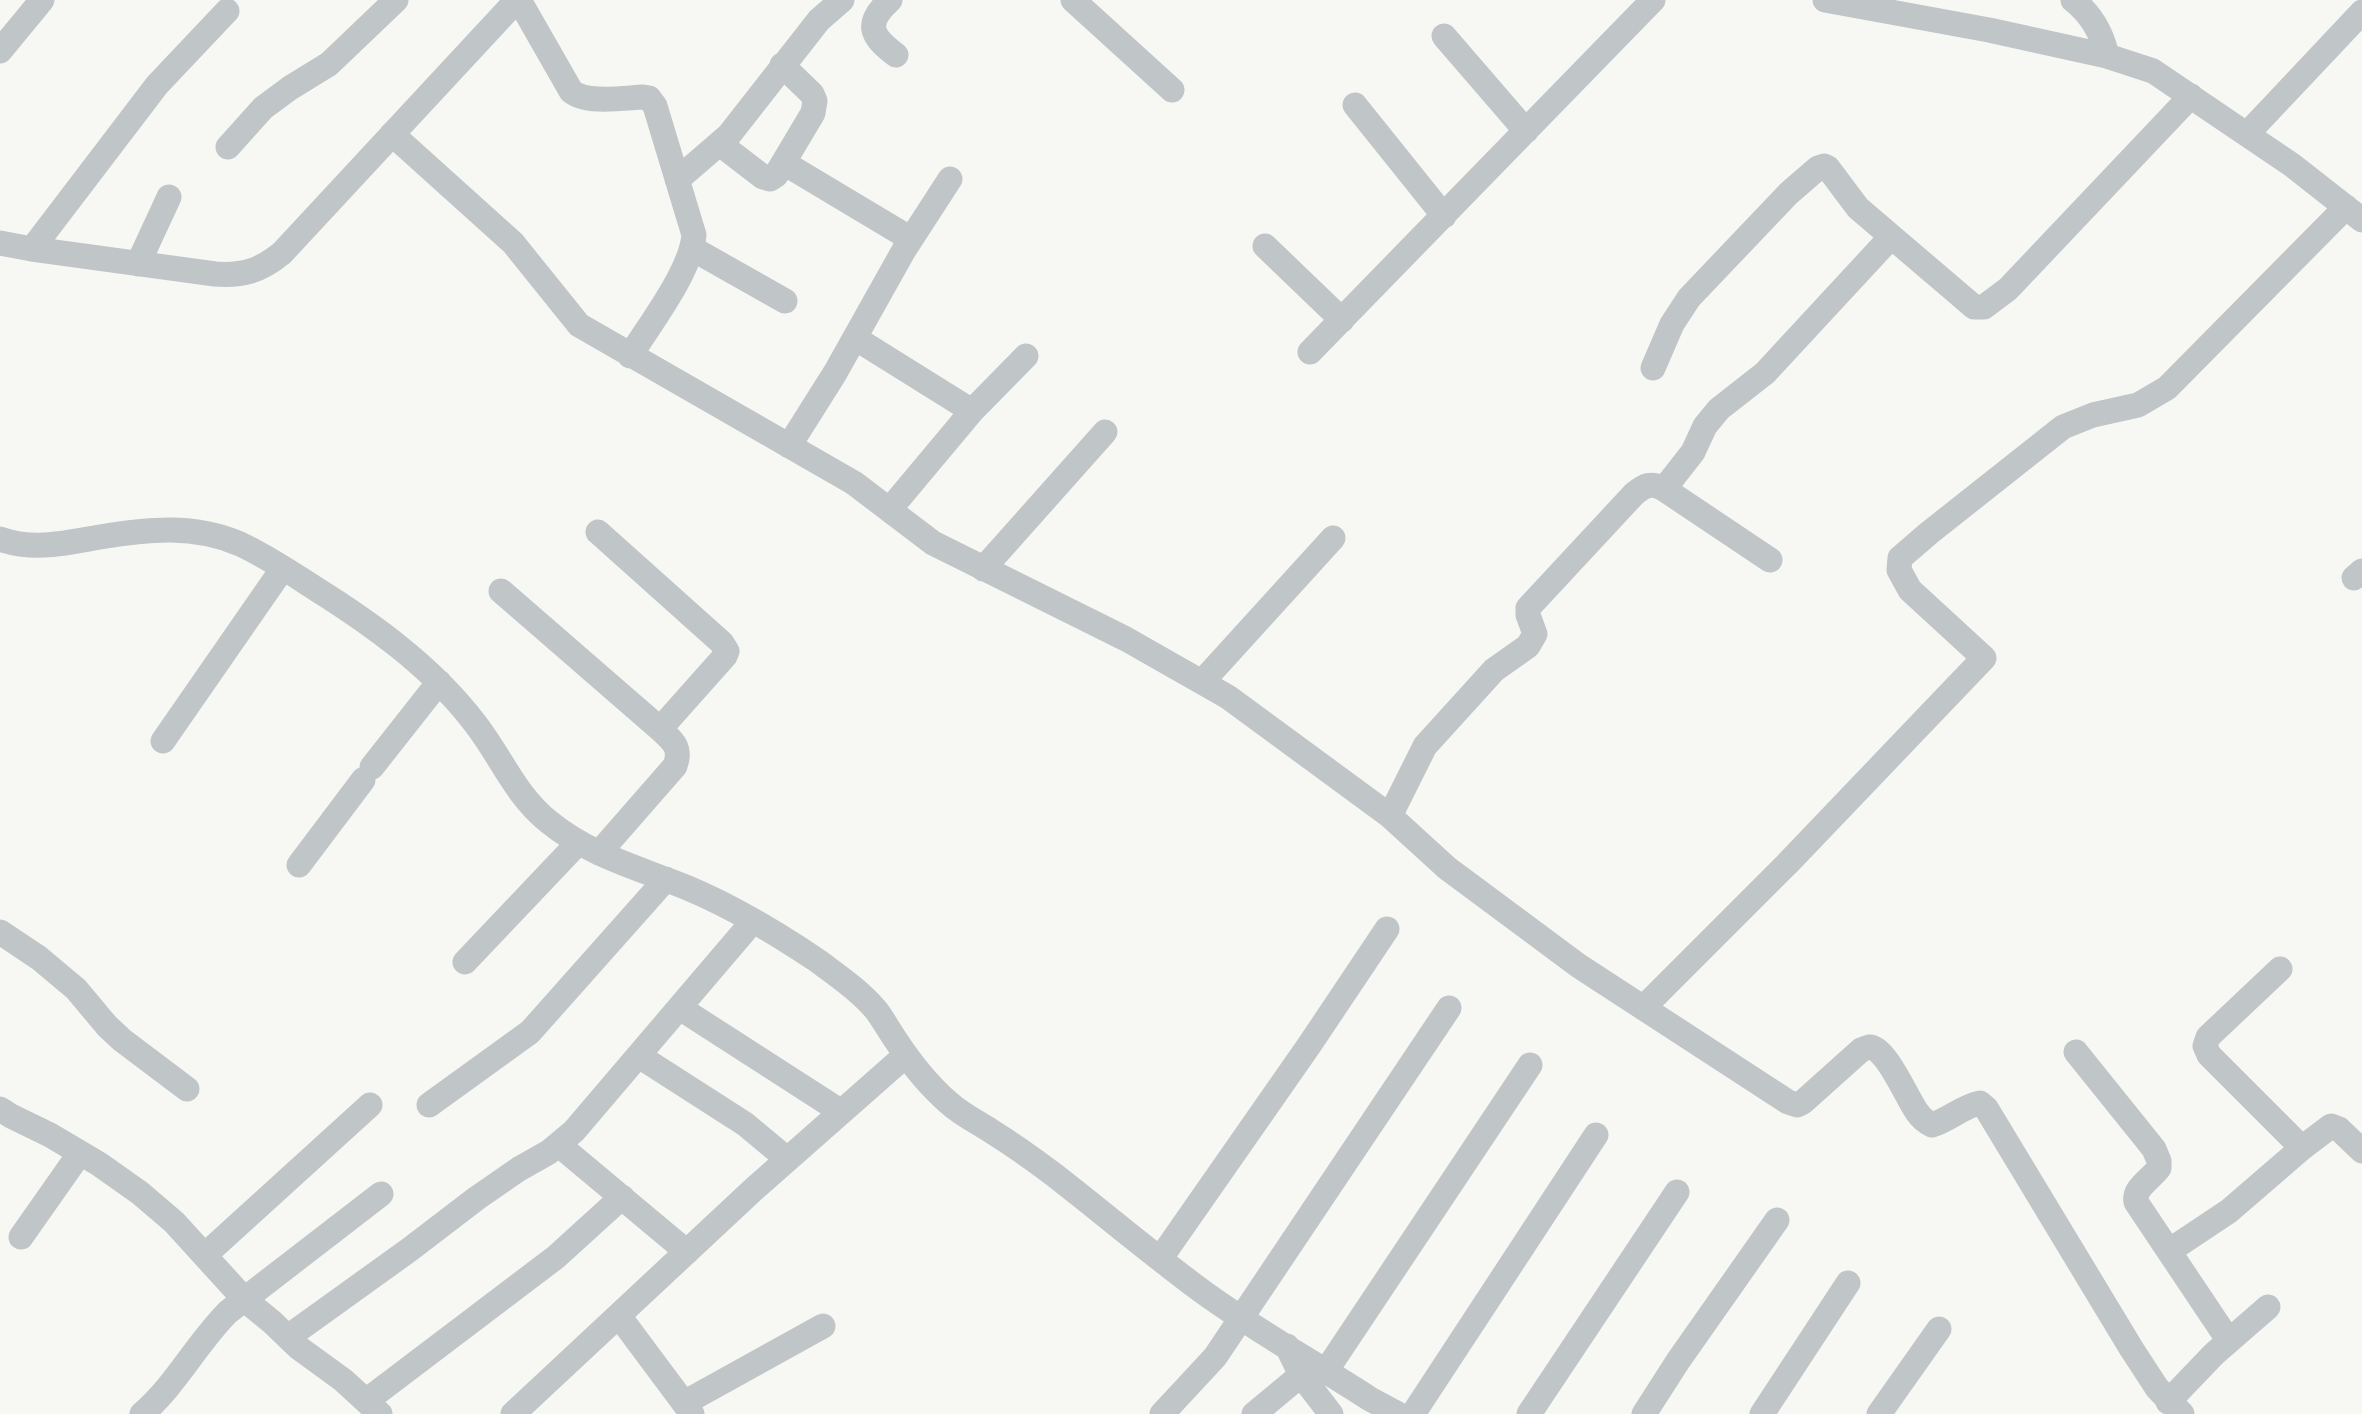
<!DOCTYPE html>
<style>
body{margin:0}
canvas{display:block;background:#f7f7f4}
</style>
<canvas width="2362" height="1414"></canvas>
<script>
const c = document.querySelector('canvas').getContext('2d');
c.lineJoin = 'round';
function strokePath(path, color, width, dash) {
  c.strokeStyle = color;
  c.lineWidth = width;
  c.lineCap = dash ? 'butt' : 'round';
  c.setLineDash(dash || []);
  c.stroke(path);
}
strokePath(new Path2D(`
 M 519,0 L 571,91 C 586,104 623,98 643,97 L 649,98 L 655,106 L 694,235 C 691,271 650,324 630,356
 M 890,0 C 864,24 871,36 896,55
 M 1073,0 L 1172,90
 M 1825,0 L 1989,30 L 2107,56 L 2153,71 L 2292,165 L 2362,220
 M 2073,0 C 2092,15 2102,33 2107,56
 M 1444,36 L 1526,131
 M 0,51 L 42,0
 M 1355,105 L 1444,216
 M 392,134 L 513,243 L 579,325 L 854,483 L 933,543 L 1126,639 L 1228,697 L 1390,816 L 1447,868 L 1579,966 L 1788,1102 L 1797,1105 L 1803,1102 L 1861,1050 C 1862,1050 1868,1047 1869,1047 C 1885,1045 1908,1100 1917,1112 C 1921,1118 1926,1122 1932,1125 C 1949,1120 1963,1106 1980,1103 L 1986,1108 L 2131,1348 L 2157,1388 L 2182,1414
 M 2247,134 L 2362,12
 M 720,144 L 763,177 L 770,179 L 776,175 L 813,113 L 815,101 L 812,94 L 782,65
 M 228,147 L 263,108 L 290,88 L 329,64 L 396,0
 M 784,163 L 911,239
 M 677,180 L 729,135 L 819,20 L 842,0
 M 0,243 L 32,249 L 215,274 C 243,276 260,271 282,253 L 517,0
 M 1265,246 L 1342,320
 M 32,249 L 157,85 L 227,11
 M 693,249 L 785,301
 M 138,264 L 169,197
 M 855,338 L 972,411
 M 1310,352 L 1653,0
 M 1653,368 L 1672,324 L 1689,298 L 1789,193 L 1818,168 L 1824,166 L 1828,168 L 1858,208 L 1974,307 L 1984,307 L 2008,289 L 2191,96
 M 789,446 L 835,373 L 904,250 L 950,179
 M 1664,489 L 1693,452 L 1705,426 L 1719,409 L 1765,373 L 1891,237
 M 890,509 L 972,411 L 1026,356
 M 598,532 L 722,643 L 727,651 L 725,656 L 660,729 C 673,741 682,748 675,766 L 599,853
 M 0,539 C 34,551 66,543 100,537 C 148,529 194,524 240,544 C 266,556 290,572 313,587 C 372,624 431,666 474,722 C 501,756 514,794 549,822 C 586,852 626,864 670,881 C 722,900 772,930 818,961 C 838,976 860,991 876,1010 C 883,1019 888,1029 895,1039 C 910,1062 927,1084 949,1103 C 961,1114 977,1122 991,1131 C 1012,1144 1033,1159 1053,1174 C 1102,1212 1149,1252 1199,1289 C 1253,1329 1313,1362 1370,1399 L 1398,1414
 M 983,569 L 1105,432
 M 2354,578 L 2362,571
 M 501,591 L 660,729
 M 1202,682 L 1333,538
 M 163,741 L 283,568
 M 372,767 L 439,682
 M 1390,816 L 1425,746 L 1494,670 L 1528,646 L 1535,634 L 1528,615 L 1528,608 L 1634,494 C 1645,485 1651,482 1664,489 L 1770,560
 M 299,865 L 363,780
 M 0,932 L 39,958 L 76,989 L 107,1026 L 122,1040 L 187,1089
 M 465,962 L 578,843
 M 2280,969 L 2208,1037 L 2205,1046 L 2209,1055 L 2302,1148
 M 680,1008 L 840,1111
 M 1643,1008 L 1787,864 L 1984,658 L 1910,590 L 1899,570 L 1900,558 L 1929,533 L 2063,427 L 2093,415 L 2138,405 L 2167,388 L 2346,207
 M 2076,1052 L 2154,1149 L 2159,1161 L 2159,1168 C 2151,1179 2133,1188 2136,1202 L 2229,1341
 M 639,1056 L 745,1124 L 787,1159
 M 429,1105 L 530,1032 L 666,879
 M 0,1109 L 11,1116 L 50,1135 L 99,1164 L 140,1193 L 174,1222 L 245,1300 L 272,1322 L 299,1348 L 343,1380 L 380,1414
 M 559,1145 L 687,1252
 M 21,1237 L 80,1153
 M 2169,1251 L 2229,1211 L 2302,1148 L 2331,1126 L 2339,1129 L 2362,1151
 M 205,1255 L 370,1105
 M 1160,1259 L 1310,1044 L 1387,929
 M 619,1316 L 692,1414
 M 288,1337 L 409,1250 L 477,1198 L 519,1169 L 549,1152 L 574,1131 L 753,921
 M 1287,1346 L 1301,1375 L 1331,1414
 M 1326,1371 L 1530,1065
 M 366,1401 L 556,1257 L 622,1197
 M 2168,1402 L 2214,1354 L 2268,1307
 M 684,1403 L 823,1326
 M 142,1414 C 176,1385 196,1344 228,1312 L 381,1194
 M 513,1414 L 754,1189 L 906,1055
 M 1162,1414 L 1215,1357 L 1449,1008
 M 1254,1414 L 1301,1375
 M 1413,1414 L 1596,1135
 M 1529,1414 L 1677,1192
 M 1644,1414 L 1678,1361 L 1777,1220
 M 1762,1414 L 1848,1283
 M 1879,1414 L 1939,1329`), '#c0c5c8', 25);
</script>
